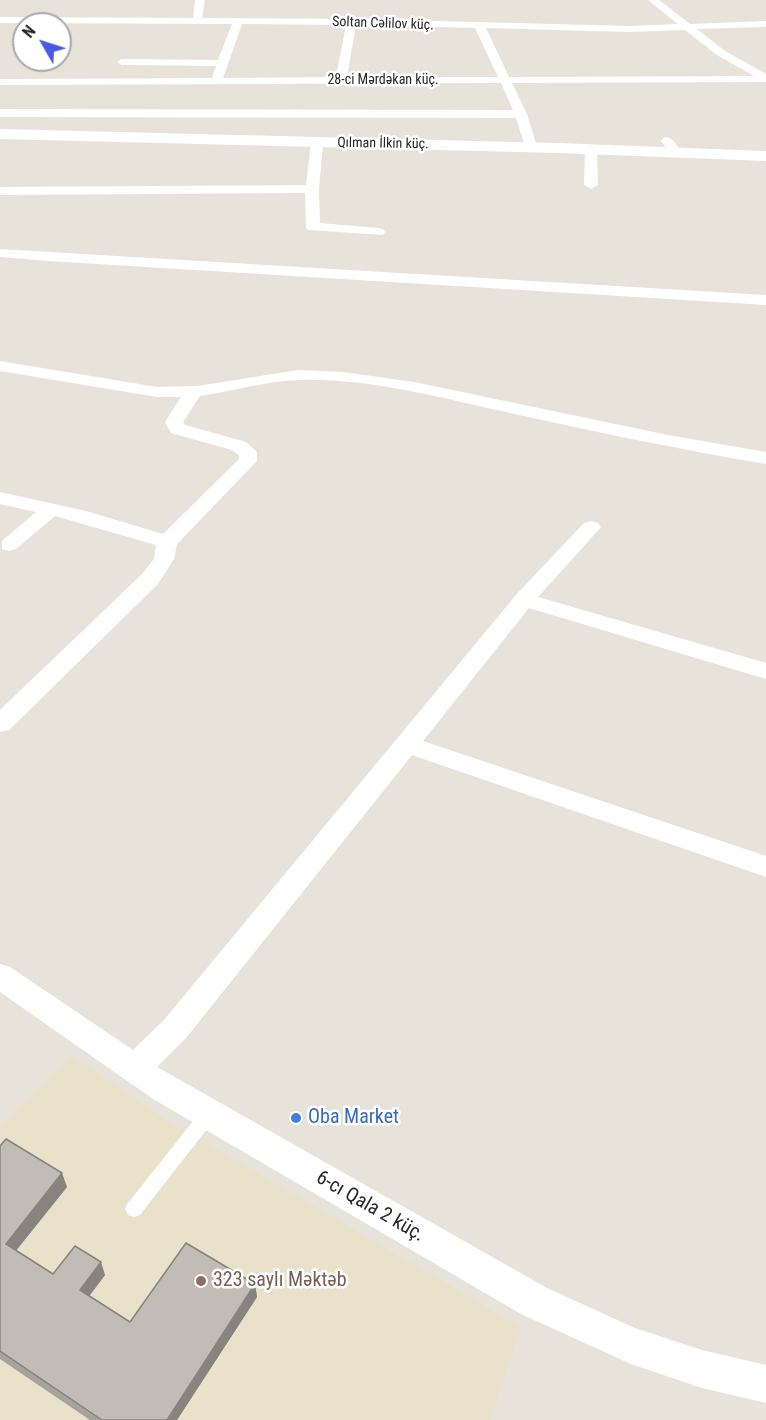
<!DOCTYPE html>
<meta charset="utf-8">
<style>
body{margin:0}
#map{position:relative;width:766px;height:1420px;overflow:hidden;background:#e8e3da;font-family:"Roboto Condensed",sans-serif}
canvas{display:block}
.north{position:absolute;left:12px;top:12px;width:60px;height:60px;box-sizing:border-box;background:#fff;border:2px solid #a9a9a9;border-radius:50%;rotate:309deg;font-size:16px;font-weight:700;line-height:24px;text-align:center;color:#272727}
.north::after{content:'';display:block;margin:auto;width:21px;height:27px;background:#4858e7;clip-path:polygon(50% 0,100% 100%,50% 72%,0 100%)}
</style>
<div id="map">
<canvas width="766" height="1420"></canvas>
<div class="north">N</div>
</div>
<script>
const c = document.querySelector('canvas').getContext('2d');
c.lineJoin = 'round';
function fill(path, color) {
  c.fillStyle = color;
  c.fill(path, 'evenodd');
}
function strokePath(path, color, width, dash) {
  c.strokeStyle = color;
  c.lineWidth = width;
  c.lineCap = dash ? 'butt' : 'round';
  c.setLineDash(dash || []);
  c.stroke(path);
}
function drawText(font, color, halo, rows, align = 'center') {
  c.font = font + ' "Roboto Condensed",sans-serif';
  c.lineWidth = 5;
  c.setLineDash([]);
  c.textBaseline = 'middle';
  c.strokeStyle = halo;
  c.fillStyle = color;
  for (const [text, x, y, turn = 0] of rows) {
    c.save();
    c.translate(x, y);
    c.rotate((+turn || 0) * Math.PI / 180);
    c.textAlign = isNaN(turn) ? turn : align;
    if (halo) c.strokeText(text, 0, 0);
    c.fillText(text, 0, 0);
    c.restore();
  }
}
fill(new Path2D(`
 M 72,1056 L 167,1120 L 521,1327 L 490,1420 L 0,1420 L 0,1127 Z`), '#e9e1ca');
fill(new Path2D(`
 M 208,1108 L 214,1110 L 216,1115 L 214,1120 L 140,1215 L 134,1217 L 128,1215 L 125,1209 L 128,1203 L 202,1110 Z`), '#fff');
fill(new Path2D(`
 M 195,0 L 205,0 L 202,18 L 363,19 L 628,26 L 678,24 L 648,0 L 659,0 L 690,24 L 766,21 L 766,27 L 697,29 L 725,51 L 766,74 L 766,82 L 512,83 L 527,114 L 537,147 L 531,151 L 525,147 L 516,118 L 0,117 L 0,109 L 513,110 L 501,83 L 0,85 L 0,79 L 212,78 L 216,66 L 122,65 L 117,62 L 122,59 L 218,60 L 232,24 L 0,23 L 0,17 L 193,18 ZM 242,24 L 346,25 L 336,77 L 223,78 ZM 356,25 L 475,28 L 498,77 L 347,77 ZM 486,28 L 628,32 L 685,30 L 717,55 L 754,76 L 509,77 Z
 M 667,137 C 674,139 678,147 682,153 L 680,156 L 672,156 L 661,141 L 663,138 Z
 M 317,139 L 323,143 L 319,189 L 320,223 L 378,228 L 383,229 L 385,232 L 383,235 L 308,230 L 306,227 L 305,193 L 0,195 L 0,187 L 306,185 L 311,143 Z
 M 591,145 L 597,149 L 598,185 L 591,189 L 584,185 L 585,149 Z
 M 0,249 L 766,295 L 766,305 L 48,261 L 0,257 Z
 M 0,361 L 157,387 L 198,386 L 298,370 L 343,372 L 414,382 L 668,435 L 766,452 L 766,464 C 676,449 587,430 497,410 C 433,396 365,378 299,380 C 266,381 233,391 200,396 L 183,422 L 185,425 L 246,442 L 257,452 L 257,461 L 177,544 L 174,559 L 158,584 L 9,730 L 0,732 L 0,710 L 142,574 L 154,559 L 156,545 L 55,516 L 16,549 L 9,551 L 2,549 L 2,541 L 36,512 L 0,504 L 0,492 L 86,511 L 163,534 L 239,459 L 239,455 L 232,450 L 171,433 L 165,422 L 181,397 L 157,397 L 0,371 Z
 M 591,521 L 598,523 L 601,527 L 538,597 L 766,663 L 766,679 L 529,608 L 423,741 L 766,856 L 766,877 L 412,755 L 186,1038 L 157,1067 L 547,1288 L 635,1328 L 702,1350 L 766,1365 L 766,1403 L 702,1388 L 631,1364 L 521,1314 L 153,1099 L 0,992 L 0,964 L 10,967 L 133,1050 L 164,1020 L 516,595 L 584,523 Z`), '#fff');
fill(new Path2D(`
 M 0,129 L 557,143 L 766,151 L 766,161 L 557,153 L 0,139 Z`), '#fff');
fill(new Path2D(`
 M 0,1146 L 67,1187 L 16,1250 L 53,1274 L 105,1275 L 89,1296 L 130,1322 L 255,1284 L 257,1297 L 177,1420 L 90,1420 L 0,1359 Z`), '#a6a39d');
fill(new Path2D(`
 M 62,1173 L 67,1187 L 11,1257 L 6,1244 Z
 M 101,1262 L 105,1275 L 84,1303 L 80,1290 Z
 M 255,1284 L 257,1297 L 177,1420 L 167,1420 Z`), '#87847f');
const building = new Path2D(`
 M 6,1139 L 62,1173 L 6,1244 L 53,1274 L 75,1246 L 101,1262 L 80,1290 L 130,1322 L 186,1243 L 255,1284 L 167,1420 L 102,1420 L 0,1351 L 0,1146 Z`);
fill(building, '#c1bdb6');
strokePath(building, '#87847f', 1.5);
for (const [x, y, r, color] of [
 [296,1118,6,"#3f7fe0"],
 [201,1281,6,"#8d6e63"]
]) {
  const dot = new Path2D();
  dot.arc(x, y, r, 0, 2 * Math.PI);
  c.fillStyle = color;
  c.fill(dot);
  strokePath(dot, '#fff', 2);
}
drawText('14px', '#272727', '#fff', [
 ["Soltan Cəlilov küç.",383,24,2],
 ["28-ci Mərdəkan küç.",383,80],
 ["Qılman İlkin küç.",383,144,1]
]);
drawText('20px', '#366cbe', '#fff', [
 ["Oba Market",308,1118]
], 'left');
drawText('20px', '#272727', '#fff', [
 ["6-cı Qala 2 küç.",370,1207,30]
]);
drawText('20px', '#785e54', '#fff', [
 ["323 saylı Məktəb",213,1281]
], 'left');
</script>
